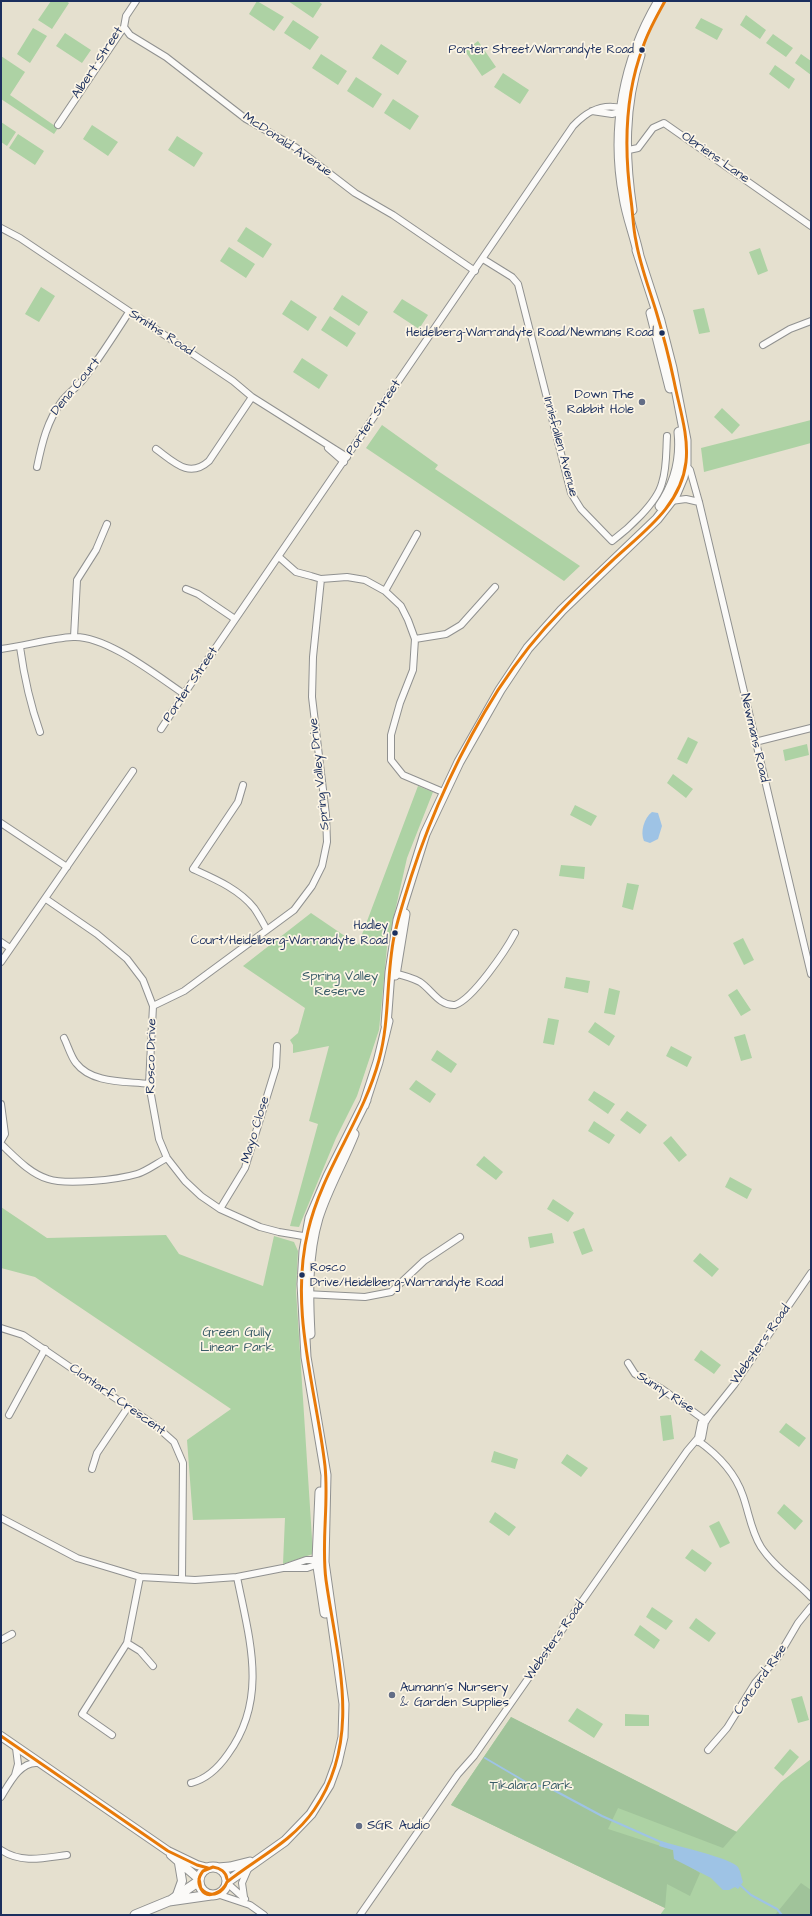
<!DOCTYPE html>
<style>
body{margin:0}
#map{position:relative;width:812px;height:1916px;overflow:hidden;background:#e5e0cf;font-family:"Architects Daughter",sans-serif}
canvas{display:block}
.frame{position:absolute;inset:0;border:2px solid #1b2f5e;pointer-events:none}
</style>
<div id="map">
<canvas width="812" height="1916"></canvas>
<div class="frame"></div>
</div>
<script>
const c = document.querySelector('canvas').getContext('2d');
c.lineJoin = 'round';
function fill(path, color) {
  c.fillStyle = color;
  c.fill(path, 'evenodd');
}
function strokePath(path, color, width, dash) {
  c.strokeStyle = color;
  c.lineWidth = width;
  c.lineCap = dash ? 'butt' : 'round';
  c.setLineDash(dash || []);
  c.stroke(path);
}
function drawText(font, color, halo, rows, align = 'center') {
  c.font = font + ' "Architects Daughter",sans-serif';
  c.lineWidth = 3.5;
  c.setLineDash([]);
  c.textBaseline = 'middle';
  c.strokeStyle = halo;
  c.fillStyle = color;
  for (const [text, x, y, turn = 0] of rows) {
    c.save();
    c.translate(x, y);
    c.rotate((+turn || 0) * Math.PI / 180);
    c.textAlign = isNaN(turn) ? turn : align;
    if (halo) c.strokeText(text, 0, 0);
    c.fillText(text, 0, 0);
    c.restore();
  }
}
fill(new Path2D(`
 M 51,1 L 66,1 L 69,3 L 52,29 L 38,20 Z
 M 257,1 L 284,17 L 274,31 L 249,14 Z
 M 288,1 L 318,1 L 322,4 L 313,18 Z
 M 746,15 L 766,30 L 760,39 L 740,25 Z
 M 701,18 L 723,29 L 717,40 L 695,28 Z
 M 293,20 L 319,37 L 310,50 L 284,33 Z
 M 33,28 L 47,36 L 30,63 L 17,54 Z
 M 65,33 L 91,50 L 82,63 L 56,46 Z
 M 773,34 L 793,48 L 786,57 L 766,43 Z
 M 478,41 L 496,67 L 482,76 L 465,51 Z
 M 381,44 L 407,61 L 398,75 L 372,58 Z
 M 321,54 L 347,71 L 338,85 L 312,68 Z
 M 801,54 L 811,61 L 811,75 L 795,63 Z
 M 1,56 L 25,72 L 10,95 L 58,128 L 54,134 L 1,99 Z
 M 775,65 L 795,79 L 789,89 L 769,74 Z
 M 503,73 L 529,90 L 520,104 L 494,87 Z
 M 356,77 L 382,94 L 373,108 L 347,91 Z
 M 393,99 L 419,116 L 410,130 L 384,113 Z
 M 1,122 L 16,132 L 7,146 L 1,142 Z
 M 92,125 L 118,142 L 108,156 L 83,139 Z
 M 18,134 L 44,151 L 35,165 L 9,148 Z
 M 177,136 L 203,153 L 194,167 L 168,150 Z
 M 246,227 L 272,244 L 263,258 L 237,241 Z
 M 229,247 L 255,264 L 246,278 L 220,261 Z
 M 760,248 L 768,271 L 758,275 L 749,252 Z
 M 41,287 L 55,296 L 39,322 L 25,314 Z
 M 342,295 L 368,312 L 359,326 L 333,309 Z
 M 402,299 L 428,315 L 419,329 L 393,312 Z
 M 291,300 L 317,317 L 308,331 L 282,314 Z
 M 704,308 L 710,332 L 699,334 L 693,310 Z
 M 330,316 L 356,333 L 347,347 L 321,330 Z
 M 302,358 L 328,375 L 319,389 L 293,372 Z
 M 722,408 L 740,425 L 732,434 L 714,417 Z
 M 811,420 L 811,443 L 704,472 L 701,448 Z
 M 382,425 L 438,465 L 435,469 L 580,566 L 564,581 L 366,448 Z
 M 688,737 L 698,742 L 687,764 L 677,759 Z
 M 807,744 L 809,755 L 785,761 L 783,750 Z
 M 673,774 L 693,789 L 686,798 L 667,783 Z
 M 418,786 L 433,792 L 407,858 L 387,947 L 379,1030 L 357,1096 L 336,1138 L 299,1227 L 290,1226 L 318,1124 L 309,1121 L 329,1046 L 293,1053 L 293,1045 L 290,1040 L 298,1033 L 305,1008 L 243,966 L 311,913 L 358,945 Z
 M 575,805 L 597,816 L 591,826 L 570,815 Z
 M 561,865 L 585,867 L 584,879 L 559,876 Z
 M 627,883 L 639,885 L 633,910 L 622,907 Z
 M 743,938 L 754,960 L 744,965 L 733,943 Z
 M 566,977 L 590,981 L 588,993 L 564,988 Z
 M 609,988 L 620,991 L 615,1015 L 604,1013 Z
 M 737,989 L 751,1010 L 741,1016 L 728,995 Z
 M 548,1018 L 559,1020 L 554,1045 L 543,1043 Z
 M 595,1022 L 615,1036 L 609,1046 L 588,1032 Z
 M 745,1034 L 752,1058 L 741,1061 L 734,1037 Z
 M 671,1046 L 692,1057 L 687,1067 L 666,1056 Z
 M 437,1050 L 457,1064 L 451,1073 L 431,1060 Z
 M 416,1080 L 436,1094 L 430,1103 L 409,1089 Z
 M 594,1091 L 615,1104 L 608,1114 L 588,1100 Z
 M 627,1111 L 647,1125 L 640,1134 L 620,1120 Z
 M 594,1121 L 615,1135 L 609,1144 L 588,1131 Z
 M 671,1136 L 687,1155 L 679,1162 L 663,1143 Z
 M 484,1156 L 503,1172 L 496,1180 L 476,1165 Z
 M 730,1177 L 752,1189 L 747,1199 L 725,1187 Z
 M 553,1199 L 574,1213 L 568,1222 L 547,1209 Z
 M 1,1207 L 47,1238 L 166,1235 L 179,1254 L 263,1286 L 274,1236 L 294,1242 L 298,1251 L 296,1290 L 313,1554 L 283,1564 L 285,1518 L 193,1520 L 187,1440 L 231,1409 L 35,1277 L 1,1268 Z
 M 584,1228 L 593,1251 L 582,1255 L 573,1232 Z
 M 552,1233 L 554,1243 L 530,1248 L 528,1237 Z
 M 700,1253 L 719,1269 L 712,1277 L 693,1261 Z
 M 701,1350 L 721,1365 L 714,1374 L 694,1360 Z
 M 671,1415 L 674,1439 L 663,1441 L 660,1416 Z
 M 786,1423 L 806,1438 L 799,1447 L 779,1432 Z
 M 494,1451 L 518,1459 L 515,1469 L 491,1462 Z
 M 567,1454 L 588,1468 L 581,1477 L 561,1463 Z
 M 784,1504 L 803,1521 L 795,1530 L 777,1513 Z
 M 495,1512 L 516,1527 L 509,1536 L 489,1522 Z
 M 719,1521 L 730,1543 L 720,1548 L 709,1526 Z
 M 692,1549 L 712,1563 L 705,1572 L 685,1558 Z
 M 652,1607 L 673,1621 L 666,1630 L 646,1617 Z
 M 696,1618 L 716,1633 L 709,1642 L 689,1628 Z
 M 640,1625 L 660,1640 L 654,1649 L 634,1635 Z
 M 802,1696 L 809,1720 L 798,1723 L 791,1699 Z
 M 577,1708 L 603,1724 L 594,1738 L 568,1721 Z
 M 625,1714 L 649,1715 L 649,1726 L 625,1726 Z
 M 511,1717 L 736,1832 L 781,1782 L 811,1759 L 811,1915 L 660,1915 L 665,1908 L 451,1805 Z
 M 790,1749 L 799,1757 L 783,1776 L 774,1768 Z`), '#add2a4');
fill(new Path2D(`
 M 511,1717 L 737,1832 L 723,1848 L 618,1808 L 608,1829 L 673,1850 L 689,1866 L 700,1873 L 690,1896 L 667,1884 L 665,1908 L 451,1805 Z
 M 801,1883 L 811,1890 L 811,1915 L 775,1915 Z`), '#a0c39a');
fill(new Path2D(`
 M 652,812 L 658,813 L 662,826 L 658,839 L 650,843 L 644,841 C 640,832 644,818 652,812 Z
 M 661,1841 C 676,1846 731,1858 738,1867 C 741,1872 741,1877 743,1882 L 738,1889 L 735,1887 L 729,1890 L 723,1890 L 711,1878 L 674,1859 L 673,1850 L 659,1846 Z`), '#9ec3e5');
strokePath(new Path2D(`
 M 485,1758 L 531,1785 L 548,1787 L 602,1816 L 663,1843
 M 739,1884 L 751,1895 L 777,1909 L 782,1915`), '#9ec3e5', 2);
const street = new Path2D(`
 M 124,27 L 130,35 L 166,57 L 246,119 L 295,147 L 355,193 L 393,215 L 475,271
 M 592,111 L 612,114 L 624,111
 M 58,125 L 124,27 L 126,16 L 136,1
 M 624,151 L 638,148 L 653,128 L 664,123 L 811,226
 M 1,228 L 20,238 L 233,381 L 252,397 L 347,457
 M 483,259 L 512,277 L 518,284 L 571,493 L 581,509 L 612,541 C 628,529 657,503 662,483 C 667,468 666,451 667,436
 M 763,345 L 790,329 L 811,321
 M 328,448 L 344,462
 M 156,449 C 174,462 189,479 209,461 L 252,397
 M 684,463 L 690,470 L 699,502 L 811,974
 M 37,467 C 42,443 47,421 62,401 C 69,392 79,386 85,377 C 101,356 115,334 129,312
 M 671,501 L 686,499 L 699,502
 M 279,557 L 296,572 L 311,576 L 321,579 L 347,577 L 365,580 L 385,591 L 401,606 L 408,620 L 415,639 L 413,670 L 400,703 L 391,735 L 391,760 L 403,775 L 443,792
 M 186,589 L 198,594 L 235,619
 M 385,591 L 417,534
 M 74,637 L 77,580 L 96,550 L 107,524
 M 415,639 L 446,634 L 461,625 L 495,587
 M 20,647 C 24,676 30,704 40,732
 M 1,649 C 25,646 51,638 73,637 C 106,635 157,676 184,694
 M 161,729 L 184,694 L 573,126 C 587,111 603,102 624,109
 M 755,742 L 811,728
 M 243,785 L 238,802 L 193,869 C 215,879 239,889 254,908 C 259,915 263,923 267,930
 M 1,823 L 67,867
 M 46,899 L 97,934 L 127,959 L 143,980 L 153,1006 L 149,1084 L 159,1139 L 167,1158 L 185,1181 L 201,1196 L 220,1209 L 260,1227 L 279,1232 L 309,1237
 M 1,942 L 10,948
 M 1,962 L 133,771
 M 393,973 C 402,975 411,977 420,982 C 432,990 439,1006 455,1005 C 473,999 506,950 515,933
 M 153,1006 L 184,991 L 294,910 L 312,886 L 322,866 L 327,842 L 326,815 L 312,697 L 313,657 L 321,579
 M 64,1038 C 68,1046 71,1057 76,1063 C 92,1084 126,1081 149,1084
 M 1,1104 L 5,1134 L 1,1141
 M 1,1144 C 15,1157 29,1173 48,1179 C 66,1185 117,1180 137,1174 C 147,1171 157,1163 167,1158
 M 220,1209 L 245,1168 L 276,1067 L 277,1046
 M 305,1294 L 365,1297 L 391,1292 L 424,1261 L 460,1237
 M 1,1328 L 23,1335 L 156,1426 L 174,1442 L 183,1463 L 182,1579
 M 628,1363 L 635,1374 L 662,1389 L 706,1421
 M 9,1415 L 45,1349
 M 697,1440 C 717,1454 735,1472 743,1496 C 749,1513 751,1531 761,1547 C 774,1567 795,1580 811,1597
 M 698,1442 L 702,1438 L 705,1422 L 710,1415 L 734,1385 L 811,1273
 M 92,1469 L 97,1453 L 128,1407
 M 1,1518 L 77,1558 L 140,1577 L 195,1580 L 237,1577 L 283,1568 L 307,1568 L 321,1563
 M 286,1567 L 306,1560 L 319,1560
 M 1,1640 L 12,1634
 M 127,1643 L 140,1651 L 153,1666
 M 112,1735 L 82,1714 L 127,1643 L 140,1577
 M 708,1750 L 727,1728 L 755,1683 L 778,1657 L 798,1623 L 811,1607
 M 15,1775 L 18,1764 L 16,1748
 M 191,1783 C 207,1779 219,1767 228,1754 C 269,1698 249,1638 237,1577
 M 1,1797 C 9,1784 20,1761 38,1763
 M 1,1850 C 22,1864 44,1858 67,1855
 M 227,1883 L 245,1899
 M 217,1894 L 250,1905 L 264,1915
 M 244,1897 L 242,1883 L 248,1869
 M 360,1915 L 458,1774 L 474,1756 L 687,1451 L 698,1438 L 701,1423 L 710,1415`);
const secondary = new Path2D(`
 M 1,1736 L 168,1851 L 197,1865 L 208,1868
 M 171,1855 L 199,1879
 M 177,1895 L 182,1881 L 179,1863`);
const primary = new Path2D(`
 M 632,210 C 624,157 623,106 640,55
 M 639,256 C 635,236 627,217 624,197 C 611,129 624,60 659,1
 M 651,313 L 670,388
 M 660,506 C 676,483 682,460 679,432
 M 395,975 L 405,914
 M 386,1025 L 390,972 L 398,920 L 425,834 L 459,762 L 500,690 L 528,648 L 562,610 L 657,519 L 675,496 L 683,477 L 686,464 L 686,440 L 672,368 L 660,321 L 637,250
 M 364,1105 L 378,1062 L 388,1021
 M 310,1334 C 308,1296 307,1255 318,1218 C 327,1189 343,1162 354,1134
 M 320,1492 L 317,1560 L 325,1613
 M199 1881a14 14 0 1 1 28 0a14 14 0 1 1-28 0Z
 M 218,1868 L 230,1867 L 250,1862
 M 227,1882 L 285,1841 L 311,1814 L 329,1785 L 337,1763 L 343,1737 L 344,1704 L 324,1562 L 326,1475 L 306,1357 L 302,1284 L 304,1251 L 310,1218 L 328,1176 L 366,1100
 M 170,1901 L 199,1881
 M 135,1915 L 169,1901 L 211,1895`);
strokePath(street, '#909190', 8);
strokePath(secondary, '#909190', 10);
strokePath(primary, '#909190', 11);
strokePath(street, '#fbfaf8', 6);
strokePath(secondary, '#fbfaf8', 8);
strokePath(primary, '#fbfaf8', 9);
strokePath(new Path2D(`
 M 1,1736 L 168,1851 L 197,1865 L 208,1868
 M 199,1879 C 200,1882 200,1886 201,1889 C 208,1901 223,1891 227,1882
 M 227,1879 C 226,1872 220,1868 213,1867 L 203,1871 C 188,1890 218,1906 227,1882
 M 227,1882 C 257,1858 292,1842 314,1810 C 363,1739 337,1658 326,1580 C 321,1542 329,1504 325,1466 C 316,1388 289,1310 308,1231 C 322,1170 363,1120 379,1060 C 390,1020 386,977 394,937 C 398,917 405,897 411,877 C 432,812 461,749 498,690 C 517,661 538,634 562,610 C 579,592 596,576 614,559 C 643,532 681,506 686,462 C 689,435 679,407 674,381 C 669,357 663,334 656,311 C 649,288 640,265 636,241 C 633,228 633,214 631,200 C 624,149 624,97 643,47 C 648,31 657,16 665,1`), '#e87a09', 3);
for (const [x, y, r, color] of [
 [642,50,3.5,"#1b2f5e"],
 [662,333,3.5,"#1b2f5e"],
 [642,402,4,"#626d86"],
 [395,933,3.5,"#1b2f5e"],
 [302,1275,3.5,"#1b2f5e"],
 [392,1695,4,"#626d86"],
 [359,1826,4,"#626d86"]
]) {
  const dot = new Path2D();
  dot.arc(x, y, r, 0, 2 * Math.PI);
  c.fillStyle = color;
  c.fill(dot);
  strokePath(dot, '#fcf5e5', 1.5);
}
drawText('12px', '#1b2f5e', '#fcf5e5', [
 ["Porter Street/Warrandyte Road",634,50],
 ["Heidelberg-Warrandyte Road/Newmans Road",654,333],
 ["Hadley",388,926],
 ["Court/Heidelberg-Warrandyte Road",388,941],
 ["Rosco",310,1268,"left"],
 ["Drive/Heidelberg-Warrandyte Road",310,1283,"left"]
], 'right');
drawText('13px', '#1b2f5e', '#fcf5e5', [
 ["Albert Street",98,63,-57],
 ["McDonald Avenue",287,145,34],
 ["Obriens Lane",715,158,35],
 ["Smiths Road",161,333,33],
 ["Dena Court",76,387,-51],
 ["Porter Street",374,418,-56],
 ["Innisfallen Avenue",560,447,75],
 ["Porter Street",191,685,-56],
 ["Newmans Road",754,738,77],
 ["Spring Valley Drive",320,774,-96],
 ["Rosco Drive",152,1056,-89],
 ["Mayo Close",256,1130,-73],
 ["Websters Road",761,1345,-55],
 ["Sunny Rise",665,1393,33],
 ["Clontarf Crescent",117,1400,35],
 ["Websters Road",555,1641,-55],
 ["Concord Rise",761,1680,-55]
]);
drawText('13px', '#1b2f5e', '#fcf5e5', [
 ["Down The",634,395,"right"],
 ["Rabbit Hole",634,410,"right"],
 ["Aumann's Nursery",400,1688],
 ["& Garden Supplies",400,1703],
 ["SGR Audio",367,1826]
], 'left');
drawText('13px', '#395c68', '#fcf5e5', [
 ["Spring Valley",340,977],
 ["Reserve",340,992],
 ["Green Gully",237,1333],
 ["Linear Park",237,1348],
 ["Tikalara Park",531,1786]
]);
</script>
